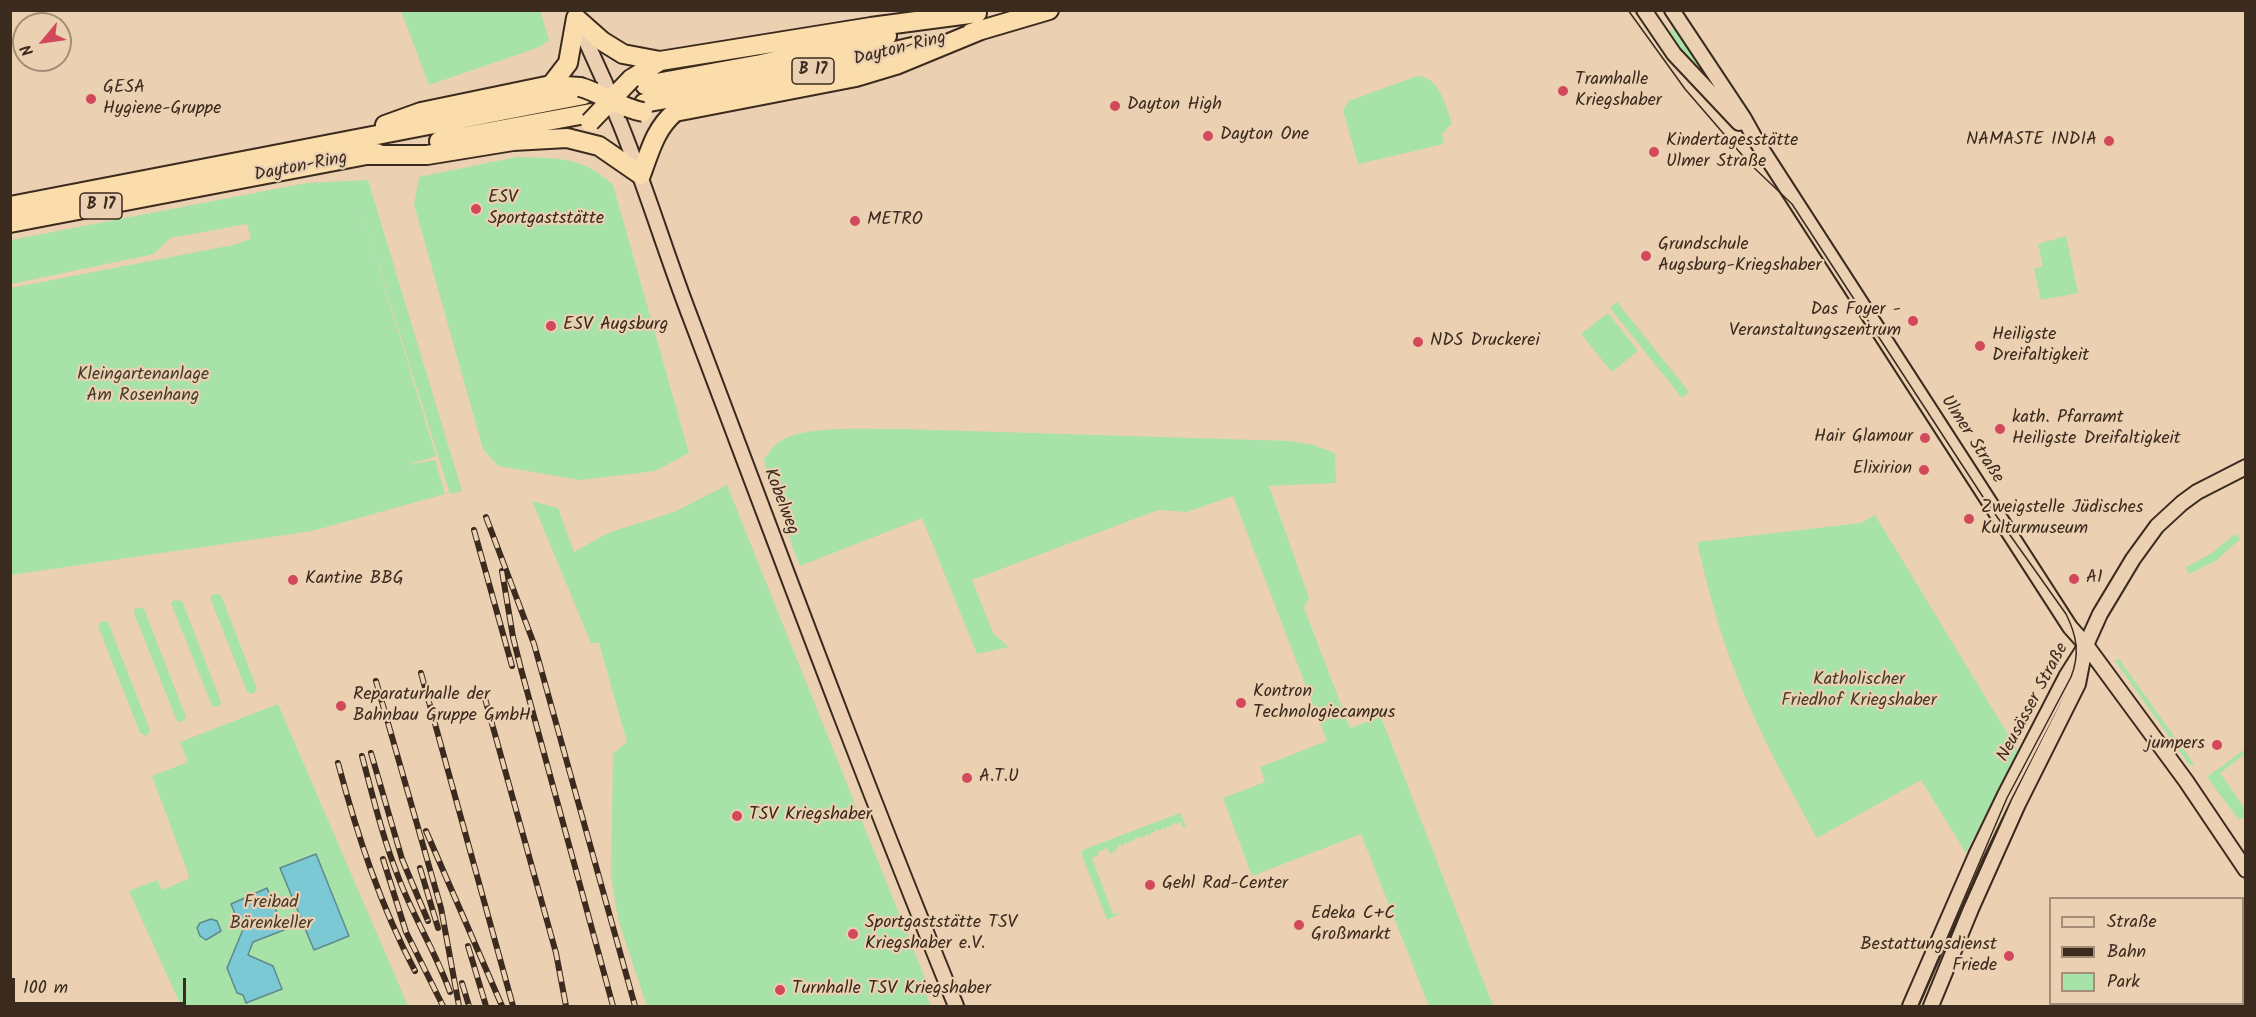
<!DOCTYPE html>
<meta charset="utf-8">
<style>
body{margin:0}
#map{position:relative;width:2256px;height:1017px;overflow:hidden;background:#ebd0b2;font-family:Kalam,sans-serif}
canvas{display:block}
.frame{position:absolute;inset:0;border:12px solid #3b2a1e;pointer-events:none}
.legend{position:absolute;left:2049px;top:897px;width:195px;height:108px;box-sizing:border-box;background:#ebd0b2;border:2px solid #a58e77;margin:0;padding:8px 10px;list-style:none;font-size:18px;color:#3b2a1e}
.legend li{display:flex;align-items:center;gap:12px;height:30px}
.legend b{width:30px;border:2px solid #a58e77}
.north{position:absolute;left:12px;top:12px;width:60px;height:60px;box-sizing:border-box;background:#ebd0b2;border:2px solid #a58e77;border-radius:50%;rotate:241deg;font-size:16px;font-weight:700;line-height:24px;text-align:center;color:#3b2a1e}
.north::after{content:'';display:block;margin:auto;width:21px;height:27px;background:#d1495b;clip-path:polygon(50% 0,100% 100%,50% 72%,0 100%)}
.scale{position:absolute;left:12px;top:978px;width:174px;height:27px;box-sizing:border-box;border:3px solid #3b2a1e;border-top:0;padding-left:8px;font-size:18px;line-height:21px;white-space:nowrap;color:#3b2a1e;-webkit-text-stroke:4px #ebd0b2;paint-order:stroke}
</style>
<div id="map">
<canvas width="2256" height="1017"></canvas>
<div class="frame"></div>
<ul class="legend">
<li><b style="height:8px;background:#ebd0b2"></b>Straße</li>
<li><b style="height:8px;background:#3b2a1e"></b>Bahn</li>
<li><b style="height:16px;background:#a7e2a9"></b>Park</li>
</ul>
<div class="north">N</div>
<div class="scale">100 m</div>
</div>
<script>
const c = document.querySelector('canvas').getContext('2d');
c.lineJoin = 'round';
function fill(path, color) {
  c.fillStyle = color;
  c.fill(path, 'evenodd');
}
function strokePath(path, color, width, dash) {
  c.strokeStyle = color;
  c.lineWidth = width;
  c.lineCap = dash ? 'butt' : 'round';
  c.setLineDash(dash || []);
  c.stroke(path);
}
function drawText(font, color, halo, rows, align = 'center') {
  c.font = font + ' Kalam,sans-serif';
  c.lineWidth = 4.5;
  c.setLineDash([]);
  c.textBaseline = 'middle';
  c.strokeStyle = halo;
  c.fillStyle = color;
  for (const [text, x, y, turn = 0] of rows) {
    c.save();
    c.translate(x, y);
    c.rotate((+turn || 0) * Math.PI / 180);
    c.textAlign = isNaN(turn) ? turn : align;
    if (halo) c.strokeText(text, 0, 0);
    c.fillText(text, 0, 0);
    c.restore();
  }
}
fill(new Path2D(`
 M 401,11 L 540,11 L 549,40 L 540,47 L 429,85 Z
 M 1676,27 L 1707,74 L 1706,78 L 1702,79 L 1666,34 Z
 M 1417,76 C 1440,77 1445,105 1452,123 L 1442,134 L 1444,144 L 1358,164 L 1343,110 L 1349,101 Z
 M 517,157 C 558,159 581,155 613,185 L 689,453 L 655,471 L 580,480 L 498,466 L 483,449 L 414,204 L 419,177 Z
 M 368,180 L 462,491 L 450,494 L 360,206 L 436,456 L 407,465 L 435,460 L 445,494 L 312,531 L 11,575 L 11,288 L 233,245 L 251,239 L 247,224 L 170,238 L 154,254 L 11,284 L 11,240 L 307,183 Z
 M 2066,236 L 2078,293 L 2041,300 L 2034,269 L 2043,266 L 2038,244 Z
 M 1617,302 L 1689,392 L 1682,398 L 1610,308 Z
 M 1608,313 L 1638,351 L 1612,372 L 1581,334 Z
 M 904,429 L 1290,441 L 1313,445 L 1335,453 L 1336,483 L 1269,486 L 1309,598 L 1304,608 L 1350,728 L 1381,717 L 1493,1006 L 1429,1006 L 1361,834 L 1252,876 L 1223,798 L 1265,782 L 1260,767 L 1327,741 L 1233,496 L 1187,512 L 1158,510 L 972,580 L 993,633 L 1009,647 L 977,654 L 922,518 L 800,566 L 776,503 L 764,460 C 768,454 773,446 779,442 C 805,424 872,430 904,429 Z
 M 727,485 L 930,991 L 925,992 L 931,1006 L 647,1006 L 618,919 L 611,876 L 613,753 L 627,742 L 599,643 L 591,643 L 532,501 L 558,508 L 574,552 L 608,533 L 674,512 Z
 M 1875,515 L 2018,751 L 1966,853 L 1921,780 L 1817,838 C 1787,784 1758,731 1736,674 C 1719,631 1707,586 1697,542 L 1861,523 Z
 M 2235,534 L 2240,539 L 2217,560 L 2189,574 L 2186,567 L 2212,553 Z
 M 214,594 L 221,595 L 257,689 L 253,694 L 247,692 L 211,600 L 211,596 Z
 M 174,600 L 182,601 L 221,702 L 219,707 L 212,706 L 210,701 L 171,603 Z
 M 138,607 L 144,609 L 186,717 L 184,721 L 179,722 L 176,719 L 134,613 L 135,609 Z
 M 102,621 L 108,622 L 150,730 L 146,736 L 140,733 L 98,626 Z
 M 2117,659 L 2119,659 L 2194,764 L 2190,766 L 2115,661 Z
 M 278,704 L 408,1006 L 181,1006 L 129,891 L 157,880 L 162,890 L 188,879 L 189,876 L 152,776 L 188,762 L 180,742 Z
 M 2245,749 L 2245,754 L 2220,773 L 2245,809 L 2245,816 L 2239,820 L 2207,777 Z
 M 1180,813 L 1186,826 L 1181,827 L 1182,823 L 1179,822 L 1177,825 L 1173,823 L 1171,827 L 1167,826 L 1166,829 L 1162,828 L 1160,831 L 1156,829 L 1154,833 L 1151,832 L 1150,836 L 1146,834 L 1144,837 L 1135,838 L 1133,842 L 1130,840 L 1128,844 L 1125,842 L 1123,846 L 1119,844 L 1115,851 L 1110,854 L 1108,848 L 1098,852 L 1098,855 L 1092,858 L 1113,914 L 1121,913 L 1107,920 L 1081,853 L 1085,849 Z`), '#a7e2a9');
const water = new Path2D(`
 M 316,854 L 349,936 L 314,950 L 280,868 Z
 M 267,888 L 284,930 L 253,942 L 248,955 L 273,966 L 282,989 L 246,1003 L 243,995 L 237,993 L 227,968 L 244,927 L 240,915 L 236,916 L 231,904 Z
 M 211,919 L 217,921 L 221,931 L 206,940 L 200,936 L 197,928 L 200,923 Z`);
fill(water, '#7ac9d5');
strokePath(water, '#61898c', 1.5);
const secondary = new Path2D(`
 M 1644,10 L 1674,54 L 1739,123
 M 1672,10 L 1743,117 L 1757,142 L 2070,627 L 2086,645 L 2186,781 L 2246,870
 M 577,21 L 605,83
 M 617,116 C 645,183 665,252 691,319 C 778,549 863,779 956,1006
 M 1910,1006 L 1976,855 L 2005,795 L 2067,675 L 2086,645 L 2100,614 L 2133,559 L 2157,526 L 2182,503 L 2197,492 L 2246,467
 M 1931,1006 L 1971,909 L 2018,804 L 2078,684 L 2084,653`);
const highway = new Path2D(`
 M 576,18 L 602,41 L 623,54 L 660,61
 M 971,33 L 1049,10
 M 631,79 L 660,61 L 871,27 L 977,13
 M 551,85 L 568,63 L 576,18
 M 645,85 L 761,64 L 887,36
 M 644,103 L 765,81 L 921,45
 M 385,125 L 421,112 L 551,85 L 580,87
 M 439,141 L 591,113
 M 365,155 L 427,155 L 513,141 L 567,138 L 599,146 L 641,175 C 650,151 655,129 675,112 L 856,77 L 896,65 L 981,30
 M 10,206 L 584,95
 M 10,223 L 377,153`);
strokePath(secondary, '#3b2a1e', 18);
strokePath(highway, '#3b2a1e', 22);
strokePath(secondary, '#ebd0b2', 14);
strokePath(highway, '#fbddab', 18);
strokePath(new Path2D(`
 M 1628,10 L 1685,89 L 1749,163 L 1792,204 L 1983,497 L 2066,614 C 2077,636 2080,654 2071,677 L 2007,798 L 1918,1006`), '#3b2a1e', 1.5);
const rail = new Path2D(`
 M 486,517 L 534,644 L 635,1006
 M 474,530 L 512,666
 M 502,571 L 513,637 L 521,669 L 613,1006
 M 421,673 L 513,1006
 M 376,681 L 441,908 L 459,1006
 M 484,695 L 556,953 L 566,1006
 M 371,753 L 402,859 L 428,921
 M 362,756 C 373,797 383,839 399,879 C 414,918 436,953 450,992
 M 338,763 C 357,834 380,905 415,971
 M 426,831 L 502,1006
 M 383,859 L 406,932 L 443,1006
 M 420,868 L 438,928
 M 468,946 L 486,1006
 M 462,983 L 469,1006`);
strokePath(rail, '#3b2a1e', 6);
strokePath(rail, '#ebd0b2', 4, [11]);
const secondaryBridge = new Path2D(`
 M 605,83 L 617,116`);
const highwayBridge = new Path2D(`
 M 580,87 C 602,93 620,108 643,112
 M 590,122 L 631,79`);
strokePath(secondaryBridge, '#3b2a1e', 18, []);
strokePath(highwayBridge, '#3b2a1e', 22, []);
strokePath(secondaryBridge, '#ebd0b2', 14);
strokePath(highwayBridge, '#fbddab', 18);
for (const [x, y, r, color] of [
 [1563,91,6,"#d1495b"],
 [91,99,6,"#d1495b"],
 [1115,106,6,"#d1495b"],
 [1208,136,6,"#d1495b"],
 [2109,141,6,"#d1495b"],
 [1654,152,6,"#d1495b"],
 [476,209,6,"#d1495b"],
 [855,221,6,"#d1495b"],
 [1646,256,6,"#d1495b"],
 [1913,321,6,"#d1495b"],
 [551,326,6,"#d1495b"],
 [1418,342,6,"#d1495b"],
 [1980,346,6,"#d1495b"],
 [2000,429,6,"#d1495b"],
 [1925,438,6,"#d1495b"],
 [1924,470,6,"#d1495b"],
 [1969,519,6,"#d1495b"],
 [2074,579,6,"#d1495b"],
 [293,580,6,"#d1495b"],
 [1241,703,6,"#d1495b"],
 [341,706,6,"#d1495b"],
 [2217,745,6,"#d1495b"],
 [967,778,6,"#d1495b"],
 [737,816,6,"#d1495b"],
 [1150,885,6,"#d1495b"],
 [1299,925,6,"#d1495b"],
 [853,934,6,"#d1495b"],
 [2009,956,6,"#d1495b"],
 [780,990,6,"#d1495b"]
]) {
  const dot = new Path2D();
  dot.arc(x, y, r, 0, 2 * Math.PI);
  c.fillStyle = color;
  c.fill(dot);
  strokePath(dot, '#ebd0b2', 2);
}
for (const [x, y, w] of [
 [813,71,42],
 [101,206,42]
]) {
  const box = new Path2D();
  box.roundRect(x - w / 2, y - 13, w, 26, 4.5);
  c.fillStyle = '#ebd0b2';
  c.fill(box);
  strokePath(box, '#3b2a1e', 1.5);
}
drawText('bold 16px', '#3b2a1e', null, [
 ["B 17",813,71],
 ["B 17",101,206]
]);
drawText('18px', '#3b2a1e', '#ebd0b2', [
 ["Dayton-Ring",900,50,-14],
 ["Dayton-Ring",301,168,-11],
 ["Ulmer Straße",1971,440,57],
 ["Kobelweg",780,502,69],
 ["Neusässer Straße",2034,703,-62]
]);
drawText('18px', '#3b2a1e', '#ebd0b2', [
 ["Tramhalle",1575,81],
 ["Kriegshaber",1575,102],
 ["GESA",103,89],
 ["Hygiene-Gruppe",103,110],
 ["Dayton High",1127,106],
 ["Dayton One",1220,136],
 ["NAMASTE INDIA",2097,141,"right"],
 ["Kindertagesstätte",1666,142],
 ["Ulmer Straße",1666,163],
 ["ESV",488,199],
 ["Sportgaststätte",488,220],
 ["METRO",867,221],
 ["Grundschule",1658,246],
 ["Augsburg-Kriegshaber",1658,267],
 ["Das Foyer -",1901,311,"right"],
 ["Veranstaltungszentrum",1901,332,"right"],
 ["ESV Augsburg",563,326],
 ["Heiligste",1992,336],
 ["Dreifaltigkeit",1992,357],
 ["NDS Druckerei",1430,342],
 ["kath. Pfarramt",2012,419],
 ["Heiligste Dreifaltigkeit",2012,440],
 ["Hair Glamour",1913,438,"right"],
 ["Elixirion",1912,470,"right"],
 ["Zweigstelle Jüdisches",1981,509],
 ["Kulturmuseum",1981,530],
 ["A1",2086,579],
 ["Kantine BBG",305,580],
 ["Kontron",1253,693],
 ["Technologiecampus",1253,714],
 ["Reparaturhalle der",353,696],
 ["Bahnbau Gruppe GmbH",353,717],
 ["jumpers",2205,745,"right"],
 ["A.T.U",979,778],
 ["TSV Kriegshaber",749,816],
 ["Gehl Rad-Center",1162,885],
 ["Edeka C+C",1311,915],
 ["Großmarkt",1311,936],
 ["Sportgaststätte TSV",865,924],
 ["Kriegshaber e.V.",865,945],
 ["Bestattungsdienst",1997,946,"right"],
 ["Friede",1997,967,"right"],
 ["Turnhalle TSV Kriegshaber",792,990]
], 'left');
drawText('18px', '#463c2c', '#ebd0b2', [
 ["Kleingartenanlage",143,376],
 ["Am Rosenhang",143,397],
 ["Katholischer",1859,681],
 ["Friedhof Kriegshaber",1859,702],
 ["Freibad",271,904],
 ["Bärenkeller",271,925]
]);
</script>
